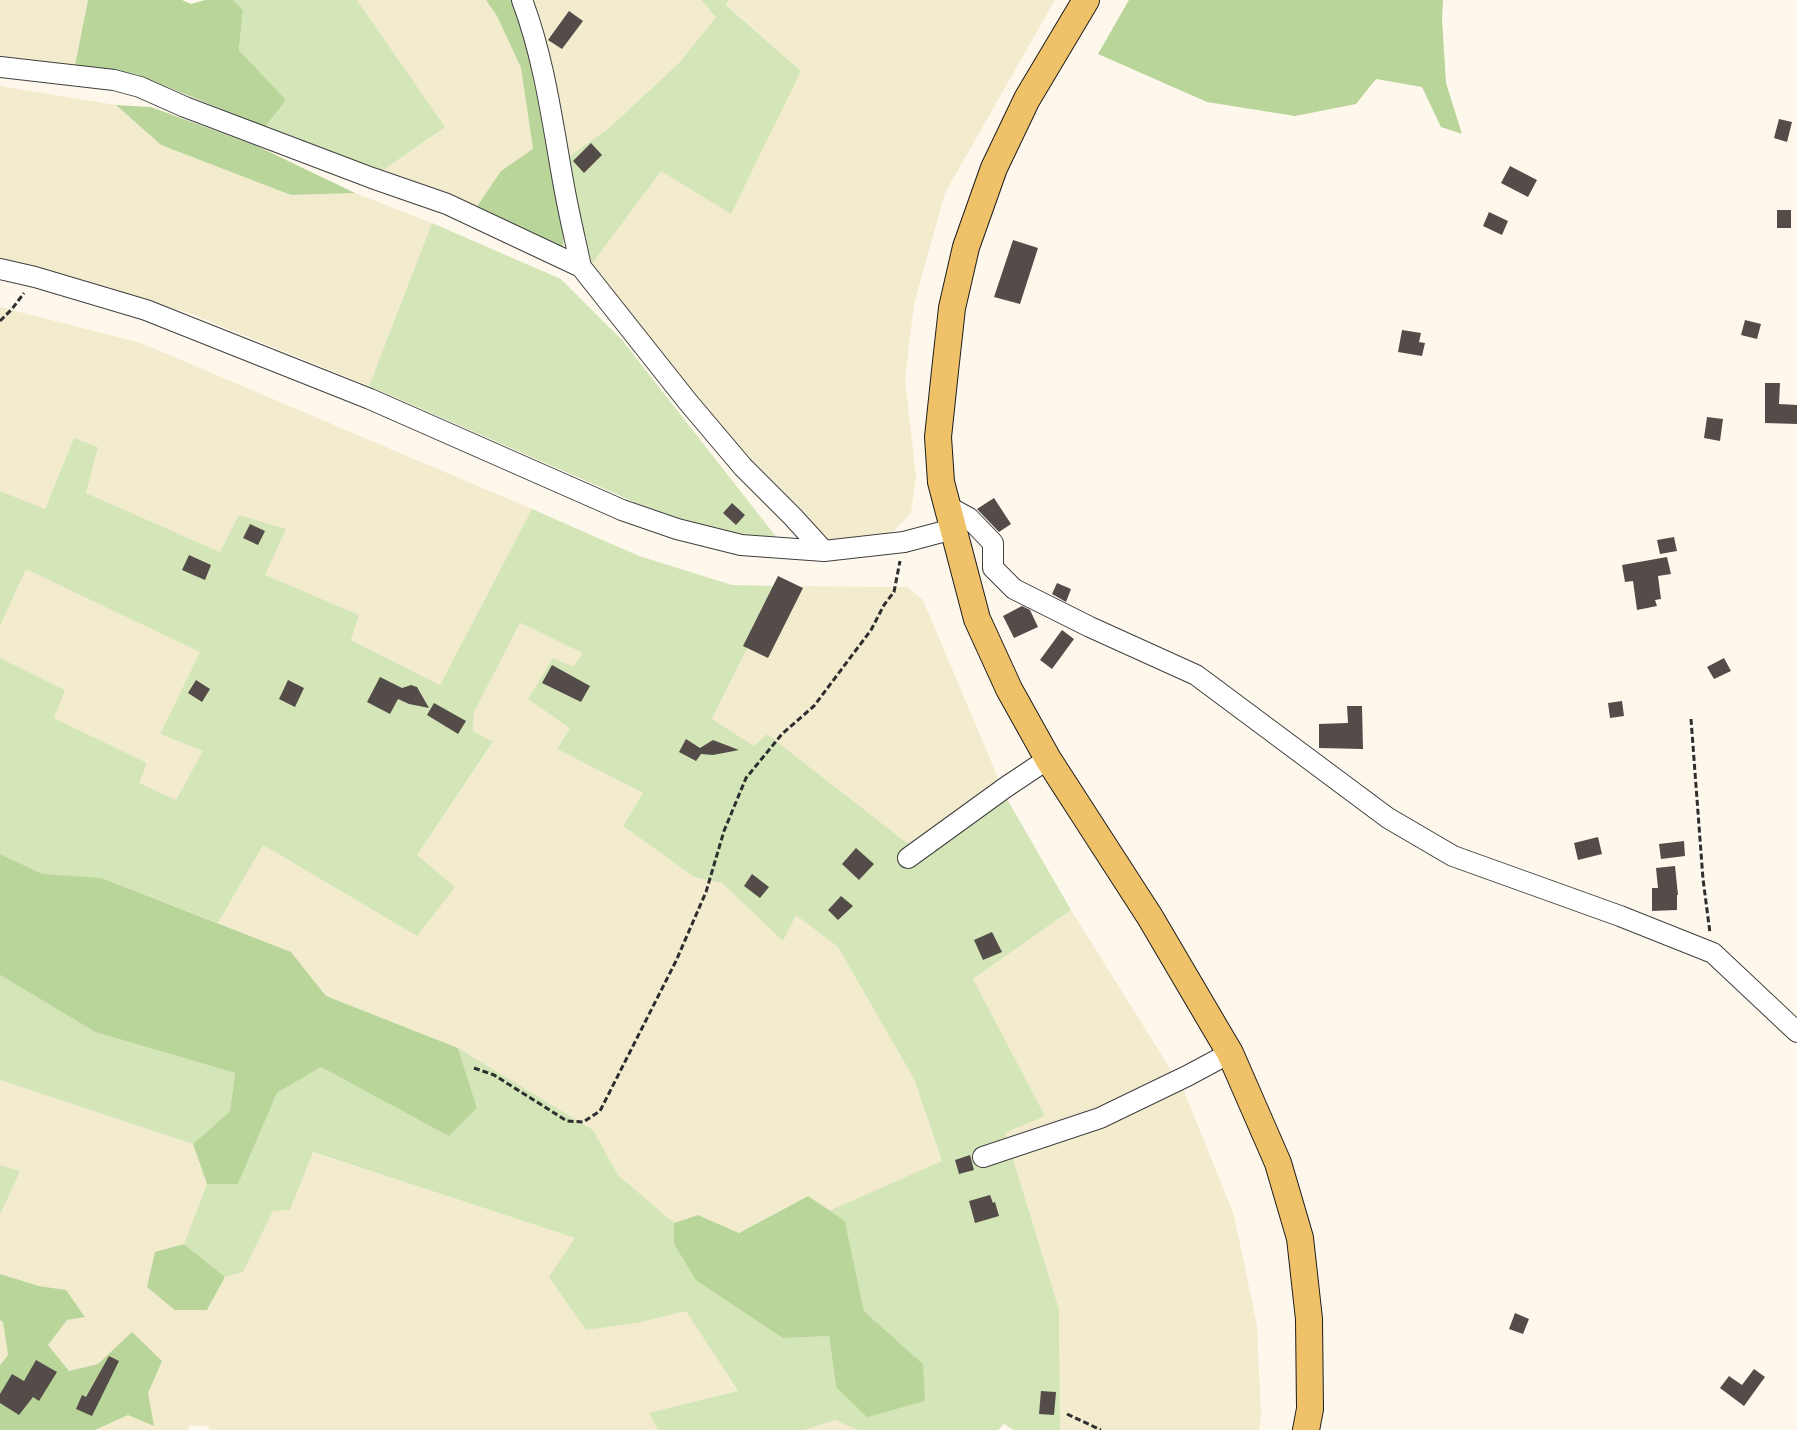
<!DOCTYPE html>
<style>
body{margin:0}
canvas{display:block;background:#fef8ec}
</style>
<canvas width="1797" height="1430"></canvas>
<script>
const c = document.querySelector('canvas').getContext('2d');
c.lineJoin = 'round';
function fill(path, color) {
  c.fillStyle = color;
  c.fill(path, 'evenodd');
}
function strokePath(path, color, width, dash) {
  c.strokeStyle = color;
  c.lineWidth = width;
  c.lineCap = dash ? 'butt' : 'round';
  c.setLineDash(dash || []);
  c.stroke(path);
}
fill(new Path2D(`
 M 0,0 L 88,0 L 75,65 L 0,59 Z
 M 357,0 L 486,0 L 497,16 L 521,68 L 533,150 L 501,171 L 476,208 L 379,173 L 445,127 Z
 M 530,0 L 701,0 L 716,17 L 679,63 L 609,128 L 565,159 Z
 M 729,0 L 1055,0 L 945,193 L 914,304 L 905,379 L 916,476 L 911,513 L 892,533 L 829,542 L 753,467 L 591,265 L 661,170 L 731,214 L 801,71 L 726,4 Z
 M 0,86 L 116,105 L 161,145 L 291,195 L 355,193 L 432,223 L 369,386 L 189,313 L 0,261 Z
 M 0,307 L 141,343 L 532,509 L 440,685 L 351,640 L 359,615 L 264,575 L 285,530 L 220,552 L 86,493 L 98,447 L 74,438 L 45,509 L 0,491 Z
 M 26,568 L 200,652 L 160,734 L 204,751 L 176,800 L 138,783 L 147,763 L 54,718 L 64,689 L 0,658 L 0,626 Z
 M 778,586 L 907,587 L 923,600 L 1007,799 L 925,857 L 767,734 L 755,747 L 712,719 Z
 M 519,623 L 584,653 L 573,667 L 570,728 L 557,749 L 643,793 L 623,826 L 694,877 L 722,883 L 783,941 L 796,914 L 838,947 L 914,1079 L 942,1162 L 829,1211 L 807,1196 L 739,1233 L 698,1215 L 674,1223 L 618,1175 L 593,1130 L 458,1048 L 326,996 L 291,952 L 218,923 L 263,845 L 417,936 L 417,855 L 493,743 L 473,731 L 474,712 Z
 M 1071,910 L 1184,1091 L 1234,1215 L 1257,1325 L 1261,1415 L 1259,1430 L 1060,1430 L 1059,1309 L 1005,1133 L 1045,1116 L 973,979 Z
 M 0,1080 L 193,1144 L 207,1184 L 184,1244 L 155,1252 L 207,1310 L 225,1277 L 243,1272 L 273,1211 L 290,1210 L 312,1152 L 575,1238 L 641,1322 L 686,1310 L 738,1392 L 650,1413 L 658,1430 L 210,1430 L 207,1426 L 190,1425 L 188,1430 L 95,1430 L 128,1415 L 132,1333 L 98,1364 L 69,1371 L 48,1345 L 67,1320 L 85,1316 L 66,1290 L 39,1286 L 0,1274 L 0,1215 L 20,1171 L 0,1165 Z
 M 0,1320 L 3,1322 L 8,1355 L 0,1365 Z
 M 835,1420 L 858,1430 L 804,1430 Z`), '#f2ebce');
fill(new Path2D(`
 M 233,0 L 357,0 L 445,127 L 379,173 L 265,127 L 286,100 L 239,50 L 243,10 Z
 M 701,0 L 729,0 L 726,5 L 801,71 L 731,214 L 661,171 L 591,265 L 565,159 L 609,128 L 679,63 L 716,17 Z
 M 432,223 L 561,279 L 622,340 L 781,543 L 725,535 L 639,504 L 369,386 Z
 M 74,438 L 98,447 L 86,493 L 220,552 L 239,515 L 286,529 L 265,575 L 359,615 L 351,640 L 440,685 L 532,509 L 639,556 L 732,585 L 778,586 L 712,719 L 754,746 L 767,734 L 925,857 L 1007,799 L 1071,910 L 973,979 L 1045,1116 L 1005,1133 L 1059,1309 L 1060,1430 L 1014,1430 L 1004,1424 L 998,1430 L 858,1430 L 835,1420 L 804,1430 L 658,1430 L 649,1413 L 738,1391 L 686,1311 L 641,1322 L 586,1330 L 549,1277 L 575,1238 L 313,1152 L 290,1210 L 273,1211 L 243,1272 L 225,1277 L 184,1244 L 207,1184 L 238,1184 L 277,1093 L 321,1067 L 449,1135 L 477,1108 L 458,1048 L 593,1130 L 618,1175 L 674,1223 L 674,1245 L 783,1337 L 829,1336 L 836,1387 L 923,1364 L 864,1311 L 845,1221 L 829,1211 L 942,1161 L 914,1079 L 838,947 L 796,915 L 783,941 L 722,883 L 694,877 L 623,826 L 643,793 L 557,749 L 570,728 L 528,699 L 553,658 L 573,667 L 583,653 L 520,623 L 474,712 L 473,731 L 493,742 L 417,855 L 455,887 L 417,936 L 263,845 L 218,923 L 102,878 L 42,875 L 0,854 L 0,658 L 65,690 L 54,718 L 147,763 L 139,783 L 176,800 L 203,751 L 160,734 L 200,652 L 26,569 L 0,626 L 0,491 L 45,509 Z
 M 0,975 L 95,1032 L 235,1073 L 230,1111 L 193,1144 L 0,1080 Z
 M 0,1165 L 20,1171 L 0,1215 Z`), '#d4e5b8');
fill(new Path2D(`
 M 88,0 L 182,0 L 191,4 L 205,0 L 233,0 L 243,10 L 239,50 L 286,100 L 265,127 L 136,74 L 75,65 Z
 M 486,0 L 512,0 L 525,38 L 564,224 L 563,252 L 476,208 L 501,171 L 533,149 L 521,68 L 497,16 Z
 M 1129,0 L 1443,0 L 1442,19 L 1446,83 L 1462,134 L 1441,127 L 1422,87 L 1376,79 L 1356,104 L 1295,116 L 1207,102 L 1098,54 Z
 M 116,105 L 151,107 L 257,146 L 355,193 L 291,195 L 161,145 Z
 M 0,854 L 42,874 L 102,878 L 291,952 L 326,996 L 458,1048 L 477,1108 L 449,1136 L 321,1067 L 277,1093 L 238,1184 L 207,1184 L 193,1144 L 230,1111 L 235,1073 L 95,1032 L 0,975 Z
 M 808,1196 L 845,1221 L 864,1311 L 923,1364 L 925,1401 L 867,1417 L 836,1387 L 829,1336 L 783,1338 L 696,1280 L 674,1244 L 674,1223 L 698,1215 L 739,1233 Z
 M 184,1244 L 225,1277 L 207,1310 L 175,1310 L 147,1287 L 155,1252 Z
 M 0,1274 L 39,1286 L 66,1290 L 85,1317 L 67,1320 L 48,1345 L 69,1371 L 98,1364 L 132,1332 L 162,1361 L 148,1393 L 154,1426 L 128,1415 L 95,1430 L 0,1430 L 0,1365 L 8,1355 L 3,1322 L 0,1320 Z`), '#b9d599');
fill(new Path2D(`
 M 569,11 L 583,21 L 562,49 L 548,40 Z
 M 1779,119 L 1792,122 L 1787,142 L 1774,138 Z
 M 591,143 L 602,155 L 584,173 L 573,161 Z
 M 1510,166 L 1537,180 L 1528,197 L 1501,183 Z
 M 1777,210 L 1791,210 L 1791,228 L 1777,228 Z
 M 1489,212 L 1508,221 L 1502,235 L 1483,226 Z
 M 1013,240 L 1038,248 L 1020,304 L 994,297 Z
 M 1745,320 L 1761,324 L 1757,339 L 1741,335 Z
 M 1402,330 L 1421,333 L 1419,342 L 1425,343 L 1422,356 L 1398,352 Z
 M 1765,383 L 1780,383 L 1779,404 L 1797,405 L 1797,424 L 1765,423 Z
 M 1707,417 L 1723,419 L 1720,441 L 1704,438 Z
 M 994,498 L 1011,524 L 999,532 L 977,509 Z
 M 732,503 L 745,515 L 736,525 L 723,513 Z
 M 250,524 L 265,531 L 258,545 L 243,538 Z
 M 1674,537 L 1677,551 L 1660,554 L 1657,540 Z
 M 189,555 L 211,565 L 205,580 L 182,570 Z
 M 1667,557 L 1671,574 L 1658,576 L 1661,599 L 1655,600 L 1657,606 L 1637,610 L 1633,581 L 1625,582 L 1622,565 Z
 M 778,576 L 803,588 L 768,658 L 743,646 Z
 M 1057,583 L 1071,589 L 1066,602 L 1052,594 Z
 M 1022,606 L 1030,610 L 1038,627 L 1014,638 L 1003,616 Z
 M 1062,630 L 1074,639 L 1052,669 L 1040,660 Z
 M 1724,658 L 1731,671 L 1714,679 L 1707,667 Z
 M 552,665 L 590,686 L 581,702 L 542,683 Z
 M 380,677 L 402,688 L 411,685 L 417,687 L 429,708 L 409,704 L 398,699 L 390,714 L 367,702 Z
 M 196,680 L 210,689 L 202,702 L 188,693 Z
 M 288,680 L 304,688 L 295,707 L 279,699 Z
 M 1622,701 L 1624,716 L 1610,718 L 1608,703 Z
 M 434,703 L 466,721 L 458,734 L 427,715 Z
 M 1347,706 L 1362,706 L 1363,749 L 1319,748 L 1319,724 L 1348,723 Z
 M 686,739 L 700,748 L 713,740 L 739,750 L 713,755 L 701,754 L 696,761 L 679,752 Z
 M 1598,837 L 1602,854 L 1578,860 L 1574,843 Z
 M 1684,841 L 1685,856 L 1661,859 L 1659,844 Z
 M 856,848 L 874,864 L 859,880 L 842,864 Z
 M 1675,866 L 1678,895 L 1677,895 L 1677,910 L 1652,911 L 1652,888 L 1658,888 L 1656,868 Z
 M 752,874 L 769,887 L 760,898 L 744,886 Z
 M 841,896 L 853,906 L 838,920 L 828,910 Z
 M 992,932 L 1002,952 L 983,960 L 974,940 Z
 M 970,1155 L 974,1170 L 959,1174 L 955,1160 Z
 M 990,1195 L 993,1203 L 995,1202 L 999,1216 L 975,1223 L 969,1201 Z
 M 1515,1313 L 1529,1319 L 1523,1334 L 1509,1329 Z
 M 109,1356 L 119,1361 L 92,1416 L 76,1409 L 82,1395 L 86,1397 Z
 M 36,1360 L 57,1372 L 39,1401 L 33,1397 L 19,1415 L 0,1403 L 0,1394 L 12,1374 L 24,1381 Z
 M 1754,1369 L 1765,1377 L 1744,1406 L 1720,1388 L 1729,1376 L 1742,1385 Z
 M 1041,1391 L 1056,1392 L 1054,1415 L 1039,1414 Z`), '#544c49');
const minor = new Path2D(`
 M 522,0 C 544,58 552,120 563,181 C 568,210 575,239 581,267
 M 0,67 L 114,80 L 140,87 L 185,107 L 372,178 L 447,204 L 581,267 L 688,402 L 743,467 L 793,517 L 824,551
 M 0,269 L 35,277 L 146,310 L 370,399 L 622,510 L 677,529 L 741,545 L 824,551 L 904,542 L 953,529
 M 947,506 L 969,518 L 993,543 L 993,568 L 1014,589 L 1090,627 L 1196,675 L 1388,818 L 1453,856 L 1620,916 L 1713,953 L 1797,1032
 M 908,858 L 1006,787 L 1048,759
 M 983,1157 L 1100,1118 L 1187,1076 L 1230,1053`);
const major = new Path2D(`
 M 1086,0 L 1027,99 L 994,168 L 966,247 L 952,308 L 945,371 L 938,437 L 941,482 L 977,619 L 1009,689 L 1048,759 L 1150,917 L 1230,1053 L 1278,1163 L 1300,1238 L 1309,1319 L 1310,1409 L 1306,1430`);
strokePath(minor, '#3f3f3f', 22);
strokePath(major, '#1d1d1d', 28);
strokePath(new Path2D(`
 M 0,321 L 12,309 L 24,293
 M 1691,719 L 1703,879 L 1710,933
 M 474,1068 L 494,1075 L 567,1121 L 583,1122 L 600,1111 L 676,961 L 706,892 L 724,831 L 746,778 L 782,734 L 814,706 L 871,630 L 884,605 L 894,592 L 900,561
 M 1067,1414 L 1101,1430`), '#2e2e2e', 3, [6, 3]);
strokePath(minor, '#fff', 20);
strokePath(major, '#efc26a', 26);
</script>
